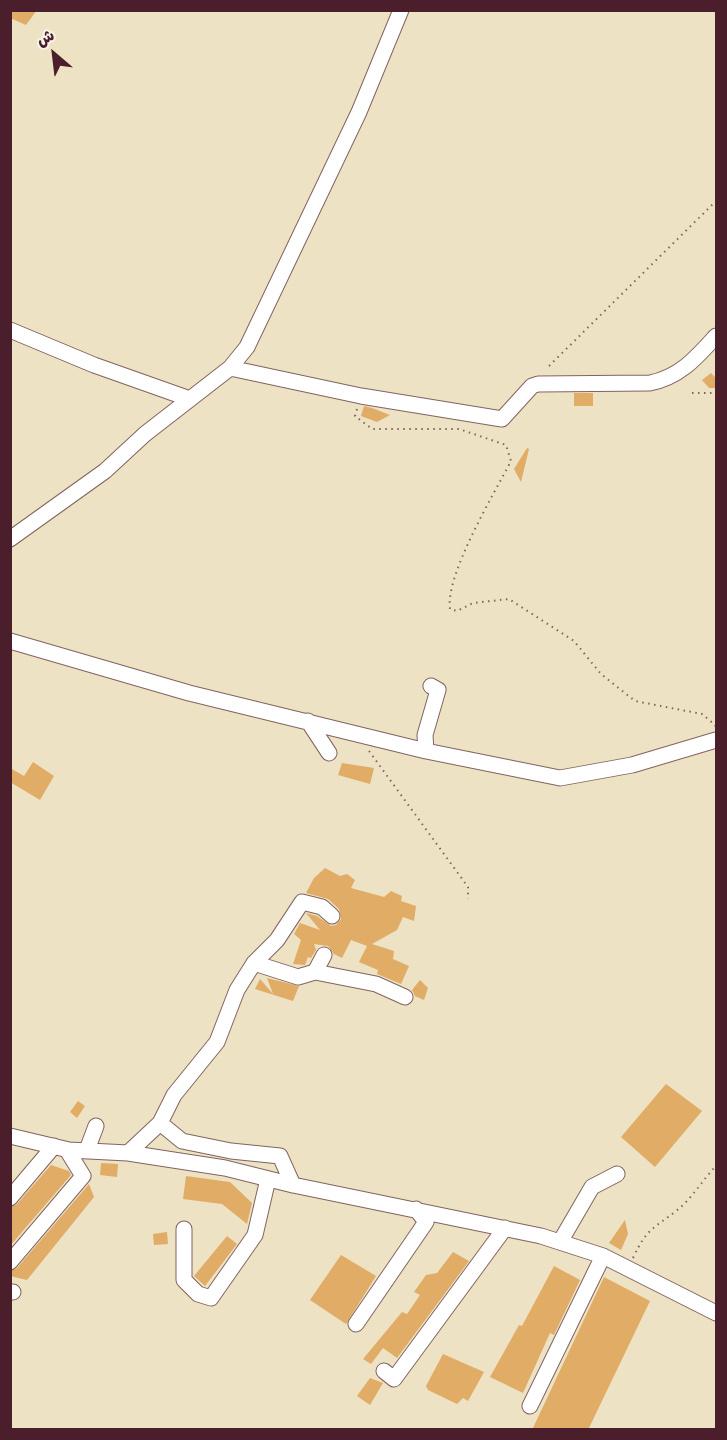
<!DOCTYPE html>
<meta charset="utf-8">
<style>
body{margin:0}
#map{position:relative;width:727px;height:1440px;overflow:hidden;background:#ede2c3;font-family:Sriracha,"Playpen Sans Arabic",sans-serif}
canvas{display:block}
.frame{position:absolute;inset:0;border:12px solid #4a1f2b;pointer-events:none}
.north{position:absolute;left:24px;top:24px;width:60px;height:60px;-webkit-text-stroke:4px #f7f3e8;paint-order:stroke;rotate:332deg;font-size:16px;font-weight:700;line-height:24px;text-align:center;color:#4a1f2b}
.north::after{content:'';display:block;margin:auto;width:21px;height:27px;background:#4a1f2b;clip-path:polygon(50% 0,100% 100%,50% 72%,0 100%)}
</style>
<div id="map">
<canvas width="727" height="1440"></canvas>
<div class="frame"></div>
<div class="north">ش</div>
</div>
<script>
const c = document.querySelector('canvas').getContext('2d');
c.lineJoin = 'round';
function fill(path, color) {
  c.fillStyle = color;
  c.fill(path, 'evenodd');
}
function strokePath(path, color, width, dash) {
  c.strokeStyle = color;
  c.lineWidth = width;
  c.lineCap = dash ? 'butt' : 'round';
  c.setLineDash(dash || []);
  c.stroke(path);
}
fill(new Path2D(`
 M 10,10 L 37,10 L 26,25 L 10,18 Z
 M 711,373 L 717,379 L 717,388 L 709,388 L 702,380 Z
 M 574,393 L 593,393 L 593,406 L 574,406 Z
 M 364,406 L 372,408 L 390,415 L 377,422 L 361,416 Z
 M 527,448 L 529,449 L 521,482 L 514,469 Z
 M 33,762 L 54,776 L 40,800 L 10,782 L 10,768 L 24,776 Z
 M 342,763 L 374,768 L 370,784 L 338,775 Z
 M 325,868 L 340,876 L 347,874 L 355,880 L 351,888 L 384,897 L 391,891 L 402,896 L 401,901 L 416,906 L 414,921 L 403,917 L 397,930 L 372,944 L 394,951 L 393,959 L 409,966 L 401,984 L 377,974 L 378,970 L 359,962 L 367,946 L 351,940 L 342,958 L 334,954 L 328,946 L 314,944 L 316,950 L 311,958 L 308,957 L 305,965 L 293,964 L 301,940 L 294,934 L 300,923 L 320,930 L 306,913 L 317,916 L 331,926 L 336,925 L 341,919 L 339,909 L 328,899 L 306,893 L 314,878 Z
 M 267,978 L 299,986 L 293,1001 L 255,989 L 260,979 L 273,994 Z
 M 420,980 L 428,988 L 424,1000 L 415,996 L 412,990 Z
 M 666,1084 L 702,1111 L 655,1167 L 621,1137 Z
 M 78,1101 L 85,1106 L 77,1118 L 70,1112 Z
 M 101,1163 L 118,1164 L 117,1177 L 100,1175 Z
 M 51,1165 L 69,1171 L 71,1175 L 10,1246 L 10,1207 L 17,1204 Z
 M 186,1176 L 230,1182 L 252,1203 L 247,1224 L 222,1204 L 183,1199 Z
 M 89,1184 L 94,1197 L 27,1280 L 10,1276 L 10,1271 L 17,1268 Z
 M 625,1220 L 628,1234 L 621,1250 L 609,1243 Z
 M 167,1232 L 168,1244 L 154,1245 L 153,1234 Z
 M 227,1236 L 237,1244 L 205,1286 L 194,1276 Z
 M 453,1252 L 469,1261 L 397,1358 L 383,1348 L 371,1364 L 363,1359 L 402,1312 L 407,1314 L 420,1295 L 414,1292 L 426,1275 L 437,1273 Z
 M 341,1255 L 376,1276 L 346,1324 L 310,1300 Z
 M 554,1266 L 580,1280 L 554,1335 L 550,1333 L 523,1393 L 490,1377 L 519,1325 L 522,1326 Z
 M 604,1277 L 650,1301 L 588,1430 L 532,1430 Z
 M 443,1354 L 484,1372 L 468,1401 L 463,1398 L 457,1404 L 428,1390 L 426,1386 Z
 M 370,1378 L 383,1383 L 370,1405 L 357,1396 Z`), '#e0ac66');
const minor = new Path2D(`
 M 10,330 L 94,365 L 190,399
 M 230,368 L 361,396 L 502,419 L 532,386 L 538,384 L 650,383 C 680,377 696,358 716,336
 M 10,539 L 105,471 L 145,434 L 230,368 L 247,347 L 359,112 L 401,10
 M 10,641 L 189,693 L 426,751 L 560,778 L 632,765 L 716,740
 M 308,721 L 329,753
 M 426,751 L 425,735 L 438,690 L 431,686
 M 254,963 L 298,977 L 315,972 L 324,955
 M 315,972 L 376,984 L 405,997
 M 10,1136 L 69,1150 L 128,1153 L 225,1168 L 293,1185 L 541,1236 L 603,1256 L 716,1313
 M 87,1150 L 96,1126
 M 128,1153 L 160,1123
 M 293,1185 L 280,1156 L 231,1151 L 182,1141 L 160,1123 L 174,1095 L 217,1042 L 237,990 L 254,963 L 277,940 L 302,902 L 322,907 L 332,916
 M 10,1198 L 54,1146
 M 184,1229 L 184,1280 L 198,1294 L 211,1298 L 255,1235 L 268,1179
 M 560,1242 L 592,1187 L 617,1174
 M 10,1262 L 83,1176 L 67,1150
 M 10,1292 L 13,1292
 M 356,1324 L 426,1222 L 416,1209
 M 384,1371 L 394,1379 L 505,1228
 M 530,1406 L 603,1256`);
strokePath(minor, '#836360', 17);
strokePath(new Path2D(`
 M 549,366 L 716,201
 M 692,393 L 716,393
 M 357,409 L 355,416 L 372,429 L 459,429 L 506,445 L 511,461 C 494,494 445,575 450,609 L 457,611 L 473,603 L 509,599 L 574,641 L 601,674 L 635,701 L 702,714 L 715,725 L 716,728
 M 369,751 L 468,887 L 468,899
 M 633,1258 C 647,1228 653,1229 676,1211 C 692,1199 703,1179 716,1166`), '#836360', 2, [1.5, 4.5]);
strokePath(minor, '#fff', 15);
</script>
